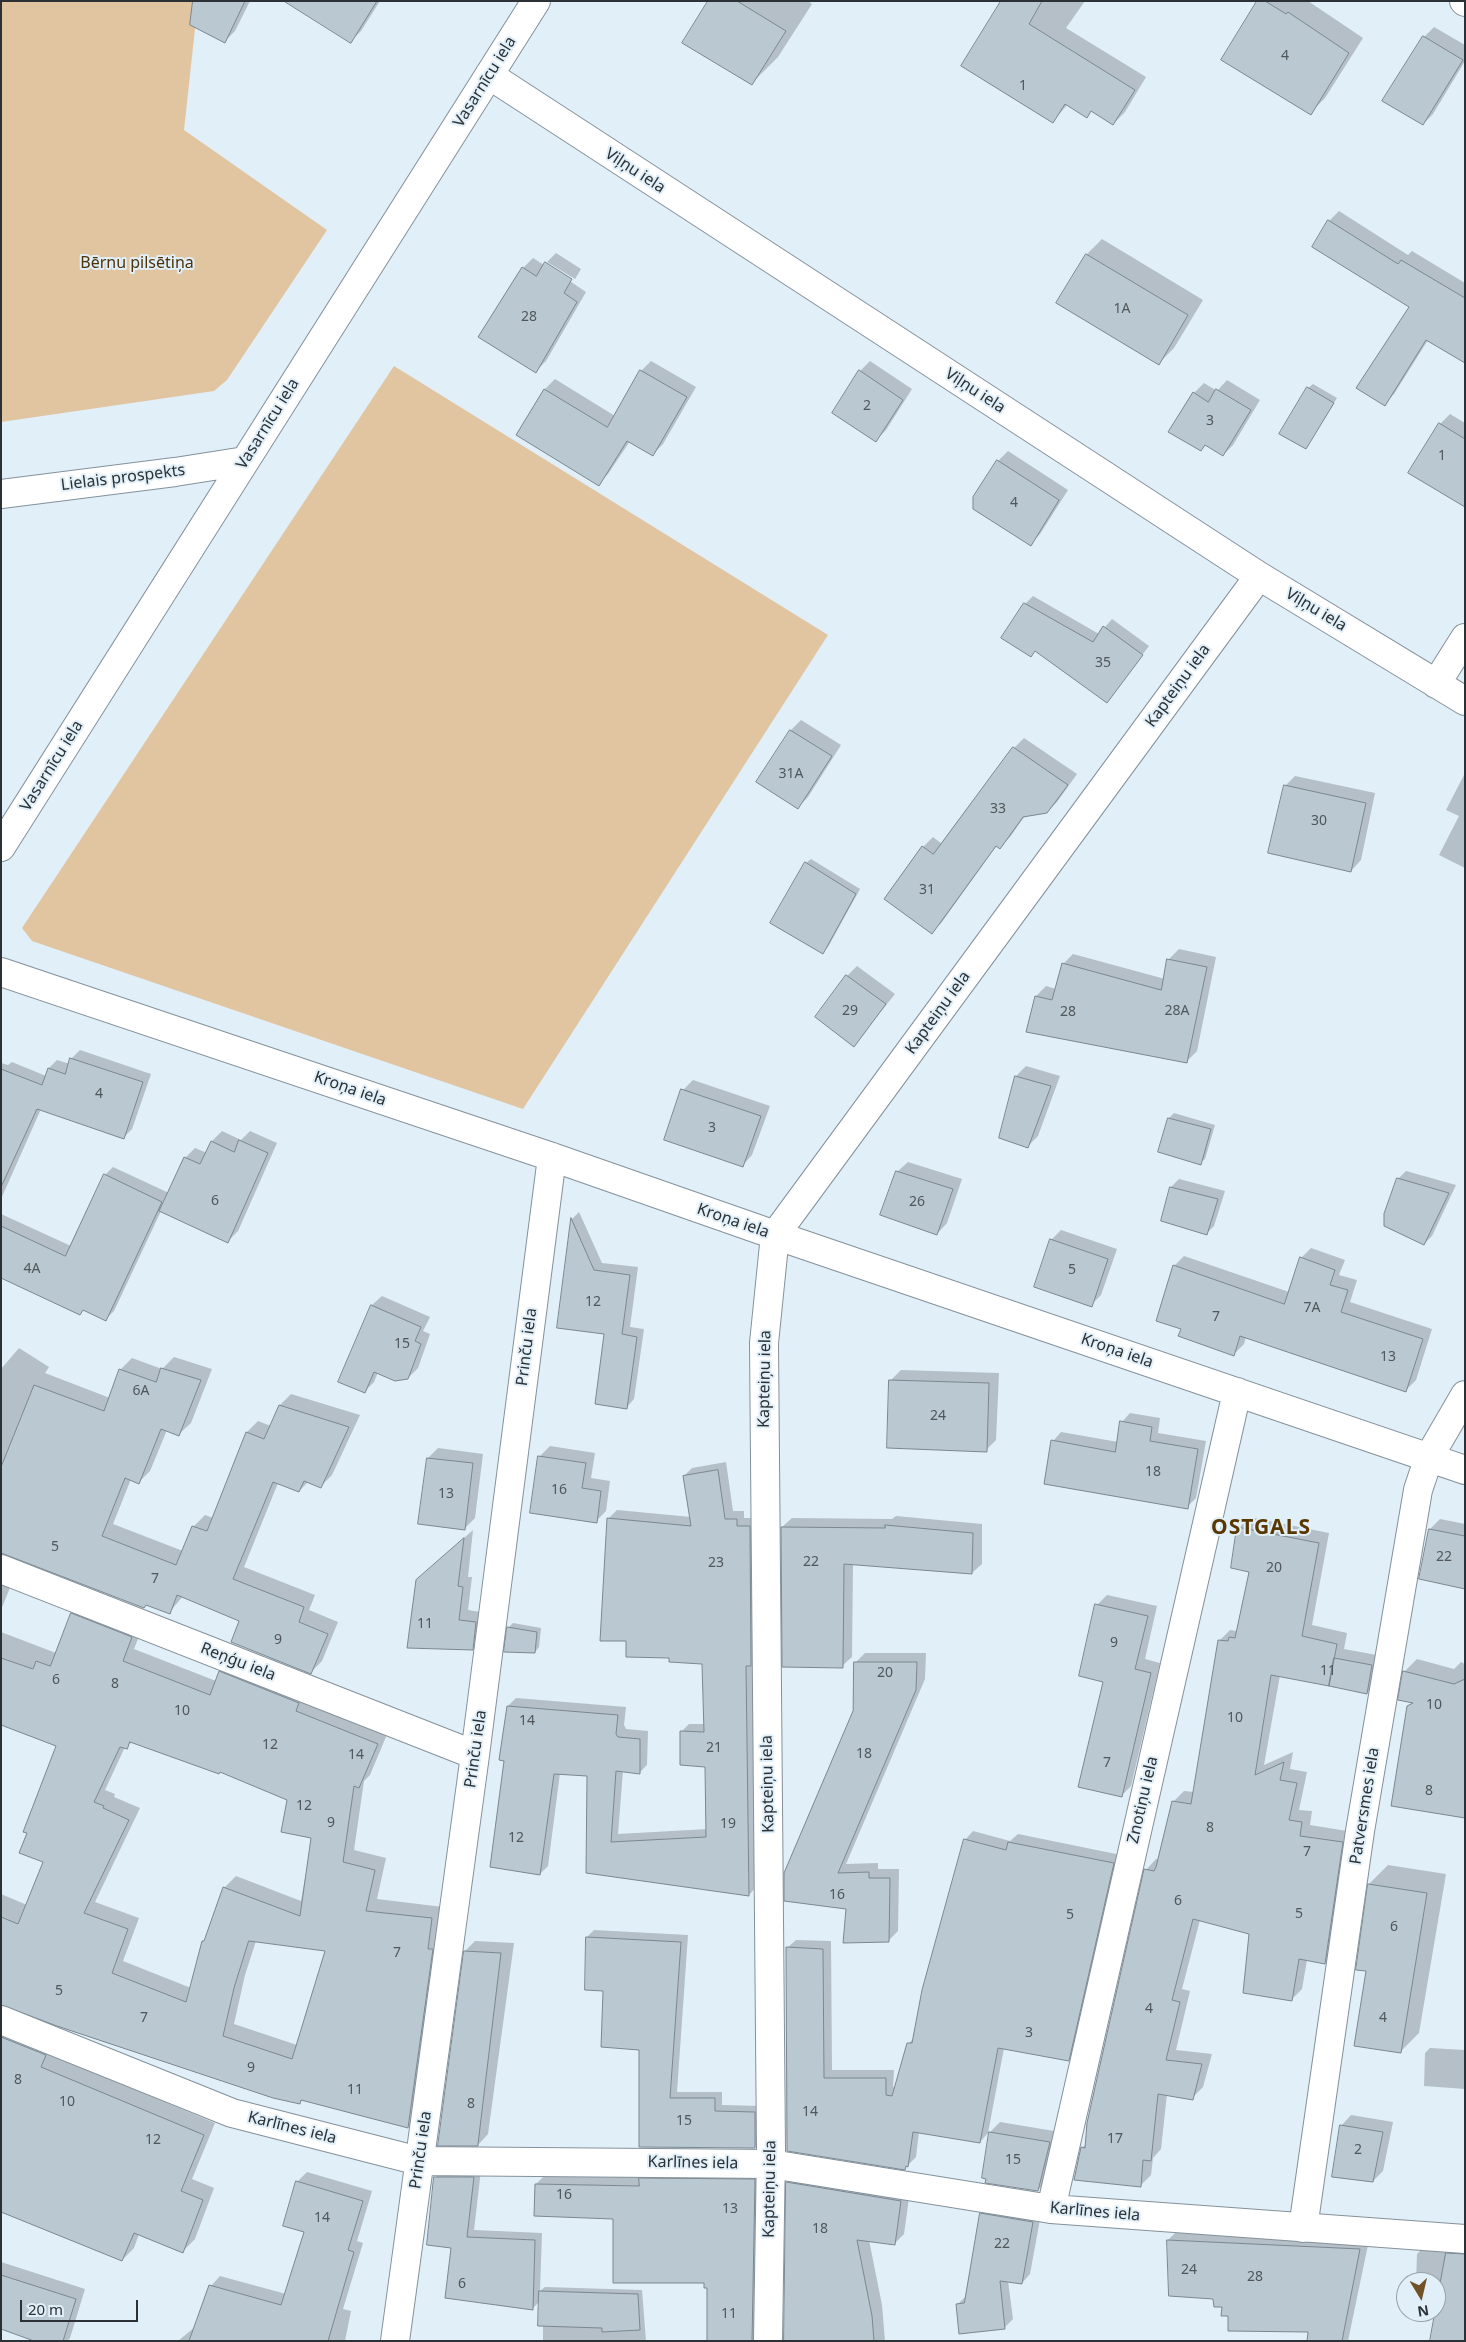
<!DOCTYPE html>
<meta charset="utf-8">
<style>
body{margin:0}
#map{position:relative;width:1466px;height:2342px;overflow:hidden;background:#e1eff9;font-family:"Noto Sans",sans-serif}
canvas{display:block}
.frame{position:absolute;inset:0;border:2px solid #2b3134;pointer-events:none}
.north{position:absolute;left:1396px;top:2272px;width:50px;height:50px;box-sizing:border-box;background:#e1eff9;border:1px solid #98a3aa;border-radius:50%;rotate:171deg;font-size:14px;font-weight:700;line-height:20px;text-align:center;color:#2b3134}
.north::after{content:'';display:block;margin:auto;width:18px;height:22px;background:#715227;clip-path:polygon(50% 0,100% 100%,50% 72%,0 100%)}
.scale{position:absolute;left:20px;top:2300px;width:118px;height:22px;box-sizing:border-box;border:2px solid #2b3134;border-top:0;padding-left:6px;font-size:15px;line-height:18px;white-space:nowrap;color:#2b3134;-webkit-text-stroke:4px #e1eff9;paint-order:stroke}
</style>
<div id="map">
<canvas width="1466" height="2342"></canvas>
<div class="frame"></div>
<div class="north">N</div>
<div class="scale">20 m</div>
</div>
<script>
const c = document.querySelector('canvas').getContext('2d');
c.lineJoin = 'round';
function fill(path, color) {
  c.fillStyle = color;
  c.fill(path, 'evenodd');
}
function strokePath(path, color, width, dash) {
  c.strokeStyle = color;
  c.lineWidth = width;
  c.lineCap = dash ? 'butt' : 'round';
  c.setLineDash(dash || []);
  c.stroke(path);
}
function drawText(font, color, halo, rows, align = 'center') {
  c.font = font + ' "Noto Sans",sans-serif';
  c.lineWidth = 4;
  c.setLineDash([]);
  c.textBaseline = 'middle';
  c.strokeStyle = halo;
  c.fillStyle = color;
  for (const [text, x, y, turn = 0] of rows) {
    c.save();
    c.translate(x, y);
    c.rotate((+turn || 0) * Math.PI / 180);
    c.textAlign = isNaN(turn) ? turn : align;
    if (halo) c.strokeText(text, 0, 0);
    c.fillText(text, 0, 0);
    c.restore();
  }
}
fill(new Path2D(`
 M 1,1 L 198,1 L 184,130 L 327,230 L 227,380 L 214,391 L 1,422 Z
 M 394,366 L 828,635 L 523,1109 L 32,941 L 22,928 Z`), '#e1c4a0');
fill(new Path2D(`
 M 194,1 L 250,1 L 235,31 L 225,41 Z
 M 297,1 L 380,1 L 361,31 L 351,41 Z
 M 709,1 L 808,1 L 812,4 L 778,57 L 751,84 Z
 M 1002,1 L 1085,1 L 1066,28 L 1146,77 L 1125,112 L 1113,124 L 1092,110 L 1087,116 L 1068,104 L 1053,121 Z
 M 1259,1 L 1308,1 L 1363,38 L 1325,98 L 1310,113 Z
 M 1434,27 L 1465,45 L 1465,61 L 1433,114 L 1423,124 L 1424,37 Z
 M 1339,211 L 1408,255 L 1412,251 L 1465,283 L 1465,328 L 1428,340 L 1394,394 L 1384,404 L 1410,306 L 1329,221 Z
 M 1102,239 L 1203,300 L 1174,348 L 1159,363 L 1058,303 L 1087,254 Z
 M 556,253 L 581,269 L 575,279 L 547,262 Z
 M 533,258 L 544,265 L 546,262 L 546,265 L 586,292 L 546,361 L 536,371 L 523,268 Z
 M 651,361 L 696,387 L 663,444 L 653,454 L 630,441 L 608,474 L 598,484 L 518,434 L 545,389 L 555,379 L 615,416 L 641,371 Z
 M 870,361 L 912,389 L 886,430 L 876,440 L 860,371 Z
 M 1227,380 L 1260,400 L 1233,445 L 1223,455 L 1206,444 L 1201,450 L 1194,393 L 1204,383 L 1217,391 Z
 M 1313,384 L 1337,398 L 1306,448 L 1308,388 Z
 M 1450,414 L 1465,423 L 1465,495 L 1410,472 L 1440,424 Z
 M 1008,451 L 1068,490 L 1040,534 L 1030,544 L 998,461 Z
 M 1033,596 L 1099,634 L 1112,619 L 1149,646 L 1106,702 L 1025,604 Z
 M 801,720 L 841,745 L 808,797 L 798,807 L 758,782 L 791,730 Z
 M 1024,738 L 1077,774 L 1057,802 L 1047,812 L 1025,816 L 1010,837 L 1000,847 L 997,845 L 942,922 L 932,932 L 923,847 L 933,837 L 942,844 L 1014,748 Z
 M 1465,773 L 1465,868 L 1439,855 L 1459,816 L 1446,810 Z
 M 1295,776 L 1375,793 L 1361,860 L 1351,871 L 1285,786 Z
 M 811,859 L 860,889 L 828,947 L 823,952 L 806,863 Z
 M 1179,949 L 1216,957 L 1197,1051 L 1187,1061 L 1028,1031 L 1036,996 L 1046,986 L 1056,989 L 1063,964 L 1073,954 L 1165,979 L 1169,959 Z
 M 857,966 L 895,994 L 854,1045 L 847,976 Z
 M 80,1050 L 151,1074 L 132,1129 L 124,1137 L 41,1109 L 1,1199 L 1,1063 L 8,1065 L 12,1062 L 46,1076 L 49,1068 L 57,1060 L 70,1064 L 72,1058 Z
 M 1026,1066 L 1060,1076 L 1038,1136 L 1028,1146 L 1016,1076 Z
 M 693,1080 L 770,1106 L 752,1155 L 742,1166 L 683,1090 Z
 M 1174,1113 L 1215,1125 L 1205,1159 L 1200,1163 L 1160,1151 L 1169,1118 Z
 M 222,1131 L 241,1140 L 250,1131 L 277,1143 L 238,1231 L 228,1241 L 161,1211 L 114,1311 L 106,1319 L 84,1309 L 79,1314 L 1,1277 L 1,1214 L 71,1246 L 105,1175 L 113,1167 L 169,1193 L 185,1158 L 195,1148 L 207,1153 L 212,1141 Z
 M 908,1162 L 962,1179 L 947,1223 L 937,1234 L 897,1172 Z
 M 1406,1171 L 1456,1185 L 1432,1236 L 1424,1244 L 1398,1179 Z
 M 1179,1179 L 1225,1191 L 1214,1226 L 1206,1234 L 1171,1187 Z
 M 579,1212 L 602,1263 L 638,1267 L 630,1327 L 644,1329 L 634,1399 L 626,1408 L 605,1333 L 558,1327 L 572,1219 Z
 M 1061,1230 L 1117,1249 L 1101,1295 L 1091,1305 L 1051,1240 Z
 M 1311,1248 L 1345,1260 L 1339,1275 L 1357,1280 L 1350,1302 L 1432,1329 L 1416,1380 L 1406,1390 L 1246,1337 L 1244,1344 L 1234,1354 L 1182,1329 L 1174,1266 L 1184,1256 L 1289,1292 L 1301,1258 Z
 M 382,1296 L 430,1317 L 423,1331 L 430,1334 L 418,1368 L 408,1378 L 378,1372 L 374,1382 L 364,1392 L 339,1381 L 372,1305 Z
 M 19,1348 L 49,1367 L 45,1373 L 110,1398 L 120,1370 L 132,1358 L 162,1369 L 174,1357 L 212,1369 L 191,1423 L 179,1434 L 167,1430 L 150,1471 L 139,1482 L 131,1479 L 113,1524 L 183,1551 L 193,1527 L 205,1515 L 213,1518 L 247,1432 L 258,1421 L 271,1426 L 280,1405 L 291,1394 L 360,1415 L 332,1475 L 321,1486 L 308,1482 L 299,1491 L 278,1483 L 244,1567 L 315,1595 L 309,1610 L 338,1622 L 322,1661 L 311,1672 L 241,1620 L 183,1596 L 169,1613 L 1,1553 L 1,1369 Z
 M 901,1370 L 999,1373 L 996,1440 L 986,1450 L 891,1380 Z
 M 1130,1413 L 1160,1418 L 1158,1433 L 1206,1441 L 1196,1498 L 1187,1507 L 1053,1441 L 1061,1432 L 1118,1442 L 1122,1422 Z
 M 550,1446 L 595,1453 L 591,1478 L 610,1481 L 606,1511 L 596,1521 L 540,1456 Z
 M 438,1448 L 483,1454 L 475,1518 L 465,1528 L 428,1458 Z
 M 726,1462 L 733,1511 L 744,1511 L 744,1518 L 758,1518 L 757,1886 L 749,1895 L 587,1872 L 588,1775 L 560,1773 L 548,1866 L 540,1874 L 506,1760 L 508,1706 L 516,1698 L 626,1707 L 624,1725 L 626,1729 L 648,1731 L 647,1765 L 639,1773 L 623,1771 L 618,1834 L 708,1829 L 706,1766 L 681,1732 L 689,1724 L 705,1724 L 704,1663 L 670,1657 L 628,1640 L 609,1518 L 617,1510 L 691,1517 L 684,1476 L 692,1468 Z
 M 896,1516 L 982,1524 L 982,1564 L 972,1573 L 853,1564 L 852,1657 L 842,1666 L 782,1527 L 792,1518 L 892,1519 Z
 M 1249,1517 L 1329,1533 L 1312,1625 L 1347,1633 L 1344,1649 L 1382,1656 L 1377,1683 L 1367,1693 L 1280,1675 L 1264,1765 L 1293,1752 L 1290,1769 L 1307,1772 L 1299,1810 L 1312,1811 L 1310,1825 L 1353,1832 L 1335,1952 L 1325,1963 L 1307,1960 L 1302,1989 L 1292,1999 L 1250,1933 L 1200,1920 L 1182,1989 L 1190,1991 L 1176,2050 L 1212,2054 L 1203,2087 L 1192,2098 L 1167,2094 L 1161,2149 L 1153,2158 L 1151,2175 L 1140,2186 L 1082,2148 L 1086,2144 L 1146,1870 L 1156,1859 L 1159,1859 L 1173,1802 L 1184,1791 L 1194,1792 L 1220,1640 L 1230,1630 L 1237,1631 L 1251,1571 L 1239,1528 Z
 M 1440,1519 L 1465,1524 L 1465,1587 L 1430,1529 Z
 M 473,1530 L 468,1577 L 472,1577 L 468,1610 L 486,1613 L 482,1639 L 472,1649 L 428,1570 Z
 M 1,1568 L 15,1575 L 1,1610 Z
 M 1107,1595 L 1157,1606 L 1145,1659 L 1160,1663 L 1131,1786 L 1121,1796 L 1105,1681 L 1097,1605 Z
 M 84,1602 L 143,1626 L 134,1649 L 216,1681 L 220,1672 L 232,1660 L 388,1732 L 370,1775 L 364,1781 L 354,1850 L 386,1858 L 377,1899 L 443,1907 L 420,2115 L 408,2127 L 303,2099 L 299,2103 L 1,1978 L 1,1894 L 27,1905 L 44,1861 L 58,1745 L 1,1723 L 1,1632 L 56,1653 L 72,1614 ZM 133,1742 L 220,1771 L 289,1800 L 312,1837 L 301,1901 L 236,1876 L 224,1888 L 206,1938 L 203,1942 L 191,1988 L 123,1961 L 139,1918 L 95,1902 L 140,1808 L 114,1797 L 115,1794 L 105,1790 L 125,1747 ZM 256,1941 L 327,1950 L 297,2045 L 234,2024 L 245,1975 Z
 M 513,1623 L 541,1628 L 539,1647 L 535,1652 L 508,1628 Z
 M 865,1653 L 926,1653 L 925,1679 L 846,1864 L 878,1863 L 878,1869 L 899,1869 L 898,1931 L 888,1941 L 847,1908 L 786,1900 L 855,1711 L 855,1663 Z
 M 1417,1659 L 1454,1669 L 1461,1662 L 1465,1664 L 1465,1817 L 1408,1706 L 1413,1702 L 1404,1672 Z
 M 973,1831 L 1010,1841 L 1018,1834 L 1121,1855 L 1076,2052 L 1068,2060 L 1004,2048 L 988,2133 L 980,2142 L 919,2132 L 916,2157 L 905,2168 L 788,2150 L 787,1948 L 796,1940 L 831,1941 L 832,2070 L 894,2070 L 893,2087 L 896,2087 L 909,2043 L 915,2037 L 965,1840 Z
 M 1388,1865 L 1446,1874 L 1419,2033 L 1400,2052 L 1367,1970 L 1369,1884 Z
 M 594,1930 L 688,1935 L 677,2092 L 722,2092 L 722,2105 L 762,2106 L 762,2140 L 755,2147 L 640,2146 L 640,2049 L 604,1989 L 587,1937 Z
 M 475,1941 L 514,1943 L 488,2134 L 478,2145 L 465,1951 Z
 M 1,2028 L 57,2043 L 52,2055 L 215,2123 L 192,2179 L 214,2188 L 195,2239 L 183,2251 L 139,2234 L 134,2248 L 122,2260 L 1,2098 Z
 M 1430,2048 L 1465,2050 L 1465,2089 L 1424,2086 L 1425,2053 Z
 M 1351,2115 L 1393,2122 L 1383,2171 L 1373,2181 L 1341,2126 Z
 M 1000,2122 L 1060,2132 L 1048,2180 L 1038,2190 L 983,2177 L 990,2132 Z
 M 443,2170 L 481,2170 L 474,2230 L 542,2233 L 540,2291 L 545,2287 L 642,2290 L 646,2341 L 543,2341 L 543,2325 L 540,2301 L 532,2309 L 453,2247 L 436,2177 Z
 M 764,2170 L 766,2341 L 708,2341 L 708,2286 L 705,2282 L 614,2217 L 536,2184 L 546,2174 Z
 M 307,2172 L 372,2191 L 357,2241 L 363,2243 L 343,2309 L 351,2311 L 345,2341 L 178,2341 L 196,2326 L 211,2286 L 220,2276 L 286,2294 L 305,2231 L 284,2225 L 298,2181 Z
 M 797,2173 L 910,2191 L 904,2234 L 894,2244 L 869,2240 L 882,2305 L 885,2341 L 785,2341 L 787,2183 Z
 M 989,2206 L 1041,2214 L 1030,2274 L 1022,2283 L 1008,2281 L 1013,2319 L 1004,2328 L 958,2304 L 966,2296 L 981,2214 Z
 M 1177,2231 L 1369,2240 L 1348,2341 L 1308,2341 L 1309,2331 L 1229,2315 L 1168,2240 Z
 M 1425,2246 L 1465,2247 L 1465,2341 L 1440,2291 L 1436,2290 L 1436,2282 L 1416,2282 L 1417,2254 Z
 M 1,2262 L 85,2289 L 70,2338 L 67,2341 L 38,2341 L 1,2328 Z`), '#0003');
const building = new Path2D(`
 M 193,1 L 245,1 L 225,43 L 190,25 Z
 M 284,1 L 377,1 L 351,43 Z
 M 708,1 L 737,1 L 786,31 L 752,85 L 682,43 Z
 M 1001,1 L 1042,1 L 1029,24 L 1135,90 L 1113,125 L 1091,111 L 1087,118 L 1065,104 L 1053,123 L 961,66 Z
 M 1257,1 L 1265,1 L 1286,14 L 1288,12 L 1349,53 L 1311,115 L 1221,60 Z
 M 1423,36 L 1463,60 L 1423,125 L 1382,101 Z
 M 1328,220 L 1398,264 L 1401,260 L 1465,298 L 1465,363 L 1426,340 L 1385,406 L 1356,388 L 1409,307 L 1312,247 Z
 M 1086,254 L 1188,315 L 1159,365 L 1056,303 Z
 M 545,262 L 572,279 L 564,293 L 577,302 L 536,373 L 478,337 L 522,267 L 536,276 Z
 M 640,370 L 687,397 L 653,456 L 627,441 L 599,486 L 516,435 L 544,389 L 607,427 Z
 M 859,370 L 903,400 L 876,442 L 832,413 Z
 M 1307,387 L 1334,403 L 1306,449 L 1279,434 Z
 M 1216,389 L 1251,410 L 1223,456 L 1205,445 L 1201,451 L 1168,432 L 1193,392 L 1208,402 Z
 M 1439,423 L 1465,439 L 1465,507 L 1408,473 Z
 M 997,460 L 1059,500 L 1031,546 L 973,509 L 973,497 Z
 M 1024,603 L 1093,642 L 1103,626 L 1143,655 L 1107,703 L 1035,651 L 1031,657 L 1001,638 Z
 M 790,730 L 832,756 L 798,809 L 756,782 Z
 M 1013,747 L 1068,785 L 1047,813 L 1023,817 L 1000,849 L 996,846 L 932,934 L 884,899 L 922,846 L 933,854 Z
 M 1284,785 L 1366,803 L 1351,872 L 1268,853 Z
 M 805,862 L 856,894 L 823,954 L 770,923 Z
 M 1167,959 L 1207,967 L 1187,1063 L 1026,1032 L 1035,996 L 1052,1000 L 1062,963 L 1161,990 Z
 M 846,975 L 886,1004 L 854,1047 L 815,1017 Z
 M 70,1058 L 143,1082 L 124,1139 L 37,1109 L 1,1187 L 1,1069 L 42,1085 L 48,1068 L 65,1074 Z
 M 1015,1076 L 1051,1086 L 1028,1148 L 999,1138 Z
 M 681,1089 L 761,1116 L 743,1167 L 664,1140 Z
 M 1168,1118 L 1211,1129 L 1201,1165 L 1158,1152 Z
 M 239,1140 L 268,1153 L 228,1243 L 159,1211 L 184,1157 L 200,1164 L 211,1141 L 234,1152 Z
 M 896,1171 L 953,1189 L 937,1235 L 880,1215 Z
 M 104,1174 L 162,1202 L 106,1321 L 83,1310 L 80,1315 L 1,1278 L 1,1226 L 65,1256 Z
 M 1397,1178 L 1449,1193 L 1424,1245 L 1384,1226 L 1384,1214 Z
 M 1170,1187 L 1218,1199 L 1207,1235 L 1161,1221 Z
 M 571,1218 L 594,1270 L 630,1275 L 622,1334 L 637,1337 L 627,1409 L 595,1404 L 604,1334 L 557,1328 Z
 M 1050,1239 L 1108,1259 L 1092,1307 L 1034,1287 Z
 M 1300,1257 L 1335,1270 L 1330,1285 L 1348,1290 L 1341,1312 L 1423,1339 L 1406,1392 L 1240,1336 L 1234,1356 L 1178,1336 L 1181,1329 L 1156,1321 L 1173,1265 L 1284,1304 Z
 M 371,1305 L 421,1327 L 415,1341 L 421,1344 L 408,1379 L 395,1381 L 374,1372 L 365,1393 L 338,1382 Z
 M 161,1368 L 201,1380 L 179,1436 L 161,1429 L 139,1484 L 125,1478 L 102,1536 L 176,1565 L 192,1526 L 207,1531 L 246,1432 L 264,1439 L 279,1405 L 349,1427 L 321,1488 L 304,1481 L 299,1492 L 273,1482 L 233,1579 L 304,1607 L 299,1622 L 328,1634 L 311,1674 L 231,1642 L 239,1621 L 177,1595 L 170,1614 L 146,1605 L 144,1608 L 1,1553 L 1,1467 L 34,1385 L 104,1411 L 119,1369 L 156,1382 Z
 M 889,1380 L 989,1383 L 987,1452 L 887,1448 Z
 M 1120,1421 L 1152,1427 L 1150,1441 L 1198,1449 L 1188,1509 L 1044,1484 L 1051,1440 L 1115,1452 Z
 M 538,1456 L 586,1463 L 582,1488 L 601,1491 L 597,1523 L 530,1513 Z
 M 427,1458 L 473,1463 L 465,1530 L 418,1524 Z
 M 718,1470 L 725,1519 L 737,1519 L 737,1526 L 750,1526 L 751,1666 L 746,1666 L 749,1896 L 586,1873 L 587,1776 L 554,1774 L 540,1875 L 490,1867 L 504,1761 L 499,1760 L 507,1706 L 618,1715 L 616,1734 L 618,1737 L 640,1739 L 640,1774 L 616,1771 L 611,1842 L 706,1837 L 705,1767 L 680,1765 L 680,1731 L 704,1732 L 702,1664 L 669,1662 L 669,1658 L 626,1657 L 626,1641 L 600,1641 L 607,1518 L 691,1526 L 683,1476 Z
 M 885,1525 L 973,1533 L 972,1574 L 844,1564 L 843,1668 L 782,1667 L 781,1527 L 885,1528 Z
 M 1237,1527 L 1319,1543 L 1302,1636 L 1337,1644 L 1329,1686 L 1271,1675 L 1255,1775 L 1284,1762 L 1280,1780 L 1297,1783 L 1289,1820 L 1302,1822 L 1300,1836 L 1343,1842 L 1325,1964 L 1299,1959 L 1292,2001 L 1243,1993 L 1249,1934 L 1193,1919 L 1172,2000 L 1180,2002 L 1166,2060 L 1202,2064 L 1193,2100 L 1158,2094 L 1151,2161 L 1143,2160 L 1141,2187 L 1074,2180 L 1081,2147 L 1085,2148 L 1087,2123 L 1144,1869 L 1154,1871 L 1156,1867 L 1172,1801 L 1191,1804 L 1218,1640 L 1228,1641 L 1229,1637 L 1235,1638 L 1249,1572 L 1231,1568 Z
 M 1429,1529 L 1465,1536 L 1465,1589 L 1419,1579 Z
 M 464,1538 L 458,1586 L 463,1587 L 459,1620 L 476,1622 L 473,1650 L 407,1648 L 416,1580 Z
 M 1095,1604 L 1148,1616 L 1135,1669 L 1151,1673 L 1122,1797 L 1078,1787 L 1103,1682 L 1079,1676 Z
 M 71,1613 L 132,1637 L 123,1661 L 210,1695 L 219,1671 L 299,1703 L 296,1711 L 378,1744 L 359,1788 L 354,1786 L 343,1862 L 375,1870 L 366,1911 L 432,1918 L 428,1949 L 433,1949 L 408,2128 L 301,2100 L 300,2104 L 273,2098 L 57,2026 L 1,2005 L 1,1917 L 18,1924 L 43,1862 L 19,1853 L 27,1833 L 23,1832 L 56,1746 L 1,1725 L 1,1658 L 33,1669 L 36,1661 L 50,1666 ZM 130,1742 L 219,1774 L 220,1772 L 287,1800 L 281,1832 L 311,1838 L 300,1916 L 223,1887 L 204,1941 L 202,1941 L 186,2002 L 112,1973 L 128,1929 L 84,1913 L 129,1820 L 103,1808 L 104,1806 L 94,1802 L 120,1747 L 127,1749 ZM 249,1941 L 325,1951 L 292,2059 L 223,2036 L 234,1988 Z
 M 507,1627 L 537,1632 L 535,1653 L 504,1652 Z
 M 1334,1658 L 1372,1665 L 1367,1694 L 1329,1686 Z
 M 854,1662 L 917,1662 L 916,1690 L 838,1873 L 869,1872 L 869,1878 L 890,1878 L 889,1942 L 843,1943 L 846,1909 L 784,1901 L 784,1873 L 853,1711 Z
 M 1403,1671 L 1454,1684 L 1465,1679 L 1465,1818 L 1391,1806 L 1407,1706 L 1413,1703 L 1398,1700 Z
 M 964,1839 L 1006,1850 L 1008,1842 L 1114,1863 L 1069,2061 L 998,2048 L 980,2143 L 913,2132 L 908,2167 L 906,2166 L 905,2170 L 787,2151 L 786,1947 L 823,1949 L 824,2078 L 886,2078 L 886,2095 L 892,2096 L 907,2043 L 912,2043 L 922,1990 Z
 M 1368,1884 L 1427,1893 L 1401,2053 L 1354,2046 L 1366,1971 L 1356,1970 Z
 M 586,1937 L 681,1942 L 670,2098 L 715,2098 L 715,2111 L 755,2112 L 755,2148 L 639,2147 L 639,2050 L 601,2047 L 603,1991 L 585,1990 Z
 M 464,1951 L 501,1953 L 478,2144 L 478,2146 L 438,2146 Z
 M 1,2037 L 46,2055 L 41,2067 L 204,2135 L 181,2191 L 203,2200 L 183,2253 L 134,2233 L 122,2261 L 1,2212 Z
 M 1340,2125 L 1383,2132 L 1373,2182 L 1332,2177 Z
 M 989,2132 L 1050,2142 L 1038,2191 L 985,2183 L 986,2179 L 982,2178 Z
 M 434,2177 L 474,2177 L 467,2237 L 535,2240 L 533,2310 L 445,2298 L 451,2248 L 427,2245 Z
 M 639,2178 L 755,2179 L 752,2341 L 707,2341 L 707,2288 L 704,2288 L 704,2283 L 613,2283 L 613,2219 L 534,2216 L 535,2184 L 639,2186 Z
 M 296,2181 L 363,2201 L 348,2250 L 354,2252 L 328,2341 L 189,2341 L 209,2285 L 281,2305 L 304,2232 L 283,2226 Z
 M 786,2182 L 901,2201 L 895,2245 L 857,2240 L 872,2316 L 874,2341 L 784,2341 Z
 M 980,2213 L 1033,2222 L 1022,2284 L 1000,2281 L 1005,2329 L 959,2334 L 956,2304 L 964,2303 Z
 M 1167,2240 L 1360,2249 L 1342,2341 L 1307,2341 L 1308,2332 L 1228,2331 L 1228,2316 L 1221,2316 L 1222,2307 L 1214,2307 L 1213,2299 L 1169,2296 Z
 M 1446,2253 L 1465,2254 L 1465,2341 L 1430,2341 Z
 M 1,2275 L 76,2299 L 63,2341 L 34,2341 L 1,2329 Z
 M 539,2291 L 638,2294 L 640,2330 L 602,2332 L 602,2328 L 538,2326 Z`);
fill(building, '#bac8d1');
strokePath(building, '#7b8790', 1);
const minor = new Path2D(`
 M 1464,1 L 1465,2
 M 489,75 L 1259,576 L 1465,701
 M 1,494 L 175,472 L 245,461
 M 1436,684 L 1465,638
 M 1,847 L 536,1
 M 1,972 L 552,1157 L 775,1235 L 1465,1470
 M 1,1569 L 475,1755
 M 1,2020 L 232,2113 L 419,2161 L 771,2164 L 1051,2209 L 1465,2239
 M 1051,2209 L 1237,1392
 M 1303,2228 L 1360,1831 L 1418,1490 L 1429,1457 L 1465,1395
 M 395,2341 L 475,1755 L 552,1157
 M 768,2341 L 771,2150 L 764,1343 L 775,1235 L 1259,576`);
strokePath(minor, '#84919a', 30);
strokePath(minor, '#fff', 28);
drawText('14px', '#4f575b', null, [
 ["4",1285,56],
 ["1",1023,86],
 ["1A",1122,309],
 ["28",529,317],
 ["2",867,406],
 ["3",1210,421],
 ["1",1442,456],
 ["4",1014,503],
 ["35",1103,663],
 ["31A",791,774],
 ["33",998,809],
 ["30",1319,821],
 ["31",927,890],
 ["29",850,1011],
 ["28A",1177,1011],
 ["28",1068,1012],
 ["4",99,1094],
 ["3",712,1128],
 ["6",215,1201],
 ["26",917,1202],
 ["4A",32,1269],
 ["5",1072,1270],
 ["12",593,1302],
 ["7A",1312,1308],
 ["7",1216,1317],
 ["15",402,1344],
 ["13",1388,1357],
 ["6A",141,1391],
 ["24",938,1416],
 ["18",1153,1472],
 ["16",559,1490],
 ["13",446,1494],
 ["5",55,1547],
 ["22",1444,1557],
 ["22",811,1562],
 ["23",716,1563],
 ["20",1274,1568],
 ["7",155,1579],
 ["11",425,1624],
 ["9",278,1640],
 ["9",1114,1643],
 ["11",1328,1671],
 ["20",885,1673],
 ["6",56,1680],
 ["8",115,1684],
 ["10",1434,1705],
 ["10",182,1711],
 ["10",1235,1718],
 ["14",527,1721],
 ["12",270,1745],
 ["21",714,1748],
 ["18",864,1754],
 ["14",356,1755],
 ["7",1107,1763],
 ["8",1429,1791],
 ["12",304,1806],
 ["9",331,1823],
 ["19",728,1824],
 ["8",1210,1828],
 ["12",516,1838],
 ["7",1307,1852],
 ["16",837,1895],
 ["6",1178,1901],
 ["5",1299,1914],
 ["5",1070,1915],
 ["6",1394,1927],
 ["7",397,1953],
 ["5",59,1991],
 ["4",1149,2009],
 ["7",144,2018],
 ["4",1383,2018],
 ["3",1029,2033],
 ["9",251,2068],
 ["8",18,2080],
 ["11",355,2090],
 ["10",67,2102],
 ["8",471,2104],
 ["14",810,2112],
 ["15",684,2121],
 ["17",1115,2139],
 ["12",153,2140],
 ["2",1358,2150],
 ["15",1013,2160],
 ["16",564,2195],
 ["13",730,2209],
 ["14",322,2218],
 ["18",820,2229],
 ["22",1002,2244],
 ["24",1189,2270],
 ["28",1255,2277],
 ["6",462,2284],
 ["11",729,2314]
]);
drawText('16px', '#2b3134', '#e1eff9', [
 ["Vasarnīcu iela",485,82,-58],
 ["Viļņu iela",635,171,33],
 ["Viļņu iela",975,391,33],
 ["Vasarnīcu iela",268,424,-58],
 ["Lielais prospekts",123,478,-7],
 ["Viļņu iela",1316,610,31],
 ["Kapteiņu iela",1178,686,-54],
 ["Vasarnīcu iela",52,766,-58],
 ["Kapteiņu iela",938,1013,-54],
 ["Kroņa iela",350,1089,19],
 ["Kroņa iela",733,1221,19],
 ["Prinču iela",527,1347,-83],
 ["Kroņa iela",1117,1351,19],
 ["Kapteiņu iela",765,1379,-89],
 ["Reņģu iela",238,1662,21],
 ["Prinču iela",476,1749,-82],
 ["Kapteiņu iela",768,1784,-91],
 ["Znotiņu iela",1143,1800,-77],
 ["Patversmes iela",1365,1806,-81],
 ["Karlīnes iela",292,2128,14],
 ["Prinču iela",421,2150,-82],
 ["Karlīnes iela",693,2163,1],
 ["Kapteiņu iela",770,2189,-89],
 ["Karlīnes iela",1095,2212,5]
]);
drawText('16px', '#4d3208', '#e1eff9', [
 ["Bērnu pilsētiņa",137,263]
]);
c.letterSpacing = '1px';
drawText('bold 21px', '#593800', '#e1eff9', [
 ["OSTGALS",1261,1528]
]);
c.letterSpacing = '0px';
</script>
